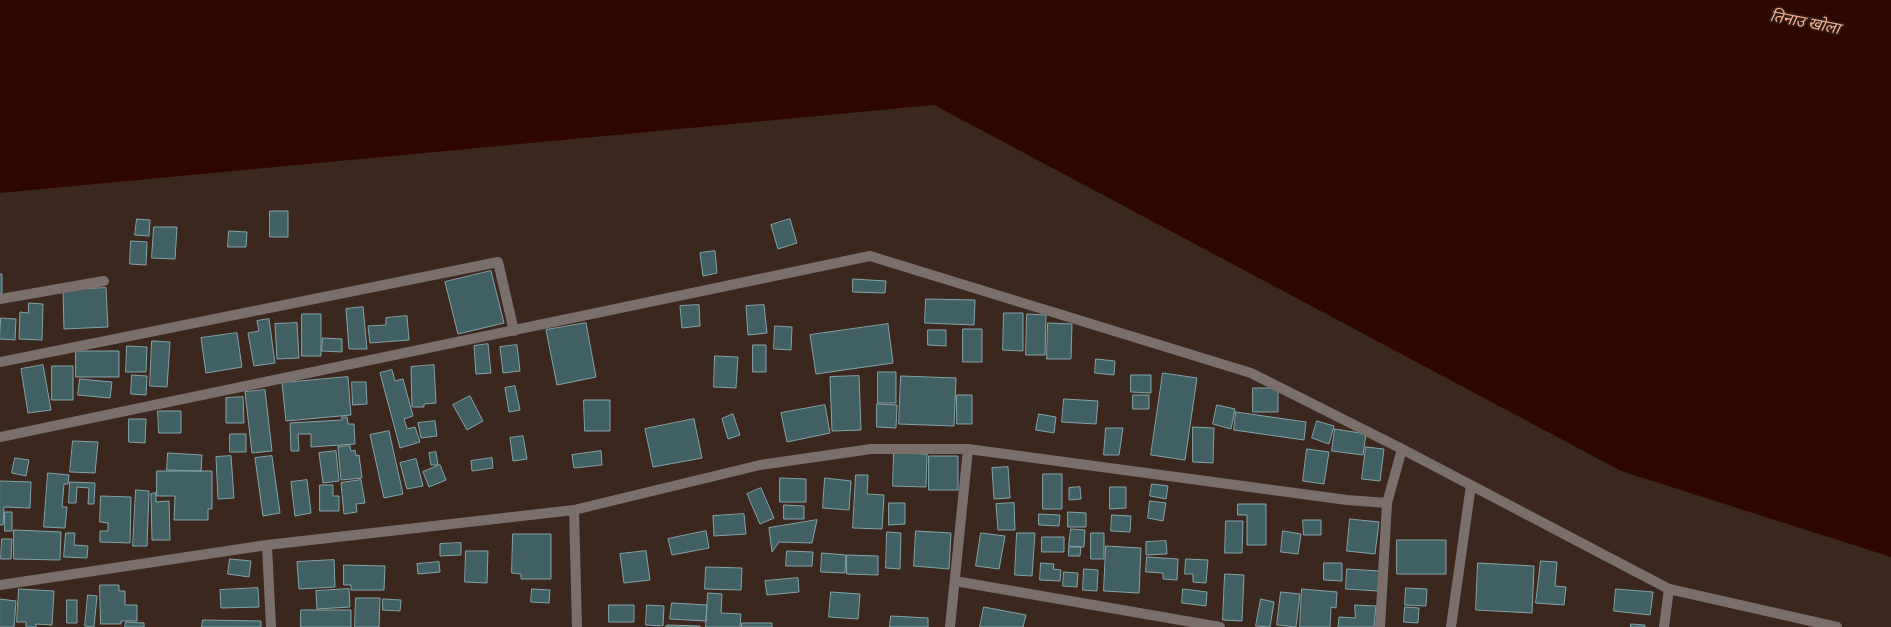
<!DOCTYPE html>
<meta charset="utf-8">
<style>
body{margin:0}
canvas{display:block;background:#3c271e}
</style>
<canvas width="1891" height="627"></canvas>
<script>
const c = document.querySelector('canvas').getContext('2d');
c.lineJoin = 'round';
function fill(path, color) {
  c.fillStyle = color;
  c.fill(path, 'evenodd');
}
function strokePath(path, color, width, dash) {
  c.strokeStyle = color;
  c.lineWidth = width;
  c.lineCap = dash ? 'butt' : 'round';
  c.setLineDash(dash || []);
  c.stroke(path);
}
function drawText(font, color, halo, rows, align = 'center') {
  c.font = font + ' "Exo 2","Noto Sans Devanagari",sans-serif';
  c.lineWidth = 3.5;
  c.setLineDash([]);
  c.textBaseline = 'middle';
  c.strokeStyle = halo;
  c.fillStyle = color;
  for (const [text, x, y, turn = 0] of rows) {
    c.save();
    c.translate(x, y);
    c.rotate((+turn || 0) * Math.PI / 180);
    c.textAlign = isNaN(turn) ? turn : align;
    if (halo) c.strokeText(text, 0, 0);
    c.fillText(text, 0, 0);
    c.restore();
  }
}
fill(new Path2D(`
 M 0,0 L 1891,0 L 1891,557 L 1621,471 L 934,105 L 0,193 Z`), '#300700');
const building = new Path2D(`
 M 270,211 L 288,211 L 288,237 L 270,237 Z
 M 137,219 L 150,220 L 149,236 L 135,235 Z
 M 790,219 L 797,243 L 778,249 L 771,225 Z
 M 154,227 L 177,227 L 175,259 L 152,258 Z
 M 229,231 L 247,232 L 246,247 L 228,247 Z
 M 131,241 L 147,242 L 146,265 L 130,264 Z
 M 715,251 L 717,273 L 703,276 L 700,253 Z
 M 491,271 L 504,323 L 458,334 L 445,282 Z
 M 0,274 L 2,274 L 2,294 L 0,294 Z
 M 853,279 L 886,281 L 885,293 L 853,292 Z
 M 106,288 L 108,327 L 64,329 L 63,290 Z
 M 926,299 L 975,300 L 974,325 L 925,323 Z
 M 29,303 L 43,304 L 42,340 L 19,339 L 20,312 L 28,313 Z
 M 699,305 L 700,326 L 682,328 L 680,306 Z
 M 764,305 L 767,333 L 748,335 L 746,306 Z
 M 363,307 L 367,349 L 349,349 L 346,309 Z
 M 1004,313 L 1023,313 L 1023,351 L 1003,350 Z
 M 302,314 L 321,314 L 321,356 L 302,356 Z
 M 1027,314 L 1046,315 L 1045,355 L 1026,355 Z
 M 407,316 L 409,340 L 370,343 L 368,326 L 386,325 L 386,318 Z
 M 1,318 L 16,319 L 15,340 L 0,339 Z
 M 269,319 L 275,363 L 254,366 L 248,333 L 259,331 L 257,321 Z
 M 297,323 L 299,358 L 277,359 L 275,324 Z
 M 586,323 L 596,377 L 557,385 L 546,330 Z
 M 1048,323 L 1072,324 L 1071,359 L 1047,359 Z
 M 888,324 L 893,363 L 816,374 L 810,335 Z
 M 775,326 L 792,327 L 791,350 L 774,349 Z
 M 963,329 L 982,329 L 982,362 L 963,362 Z
 M 928,330 L 946,330 L 946,346 L 928,345 Z
 M 237,333 L 242,367 L 206,373 L 201,338 Z
 M 323,338 L 342,339 L 342,352 L 322,351 Z
 M 152,341 L 170,342 L 167,387 L 150,386 Z
 M 488,344 L 491,373 L 476,374 L 474,346 Z
 M 517,345 L 520,371 L 503,373 L 500,347 Z
 M 753,345 L 766,345 L 766,372 L 753,372 Z
 M 127,346 L 147,347 L 146,372 L 126,372 Z
 M 76,351 L 119,351 L 119,377 L 76,377 Z
 M 715,356 L 738,357 L 736,388 L 714,387 Z
 M 1096,359 L 1115,361 L 1114,375 L 1095,373 Z
 M 43,365 L 51,410 L 28,413 L 21,369 Z
 M 434,365 L 436,403 L 424,404 L 424,407 L 412,407 L 411,367 Z
 M 52,366 L 73,366 L 73,400 L 52,400 Z
 M 392,370 L 395,381 L 403,379 L 413,416 L 404,419 L 407,429 L 415,427 L 420,442 L 400,448 L 380,373 Z
 M 878,372 L 896,372 L 896,403 L 878,403 Z
 M 1163,373 L 1197,378 L 1185,460 L 1151,455 Z
 M 132,375 L 147,376 L 146,395 L 131,394 Z
 M 1131,375 L 1151,375 L 1151,393 L 1131,392 Z
 M 859,376 L 861,430 L 832,431 L 830,377 Z
 M 901,376 L 956,378 L 954,426 L 899,424 Z
 M 348,377 L 351,415 L 286,421 L 282,383 Z
 M 80,379 L 112,382 L 110,398 L 78,395 Z
 M 352,382 L 366,382 L 367,404 L 353,405 Z
 M 515,386 L 520,410 L 509,412 L 505,388 Z
 M 1253,388 L 1278,388 L 1278,412 L 1253,412 Z
 M 265,390 L 272,451 L 252,453 L 245,392 Z
 M 957,395 L 972,395 L 972,424 L 957,424 Z
 M 1133,395 L 1149,395 L 1149,409 L 1133,409 Z
 M 470,396 L 483,421 L 467,430 L 453,405 Z
 M 243,397 L 244,423 L 226,423 L 226,398 Z
 M 1064,399 L 1098,401 L 1096,424 L 1062,422 Z
 M 584,400 L 610,400 L 610,431 L 585,431 Z
 M 877,404 L 897,405 L 896,428 L 877,427 Z
 M 825,405 L 830,433 L 787,442 L 781,413 Z
 M 1217,405 L 1235,409 L 1231,429 L 1213,424 Z
 M 158,411 L 181,411 L 181,433 L 159,433 Z
 M 1236,412 L 1306,422 L 1304,440 L 1234,430 Z
 M 733,414 L 740,435 L 728,439 L 722,419 Z
 M 1039,414 L 1056,417 L 1054,433 L 1036,430 Z
 M 342,417 L 347,417 L 348,424 L 354,424 L 355,444 L 311,447 L 311,434 L 298,434 L 299,451 L 291,451 L 290,423 L 342,420 Z
 M 129,419 L 146,419 L 145,443 L 129,442 Z
 M 694,419 L 702,458 L 653,467 L 645,429 Z
 M 435,421 L 437,436 L 421,438 L 418,423 Z
 M 1317,421 L 1334,426 L 1329,444 L 1312,438 Z
 M 1193,427 L 1214,428 L 1213,463 L 1193,462 Z
 M 1106,428 L 1123,428 L 1119,455 L 1104,455 Z
 M 1335,429 L 1366,434 L 1363,455 L 1332,451 Z
 M 389,431 L 403,494 L 384,498 L 370,435 Z
 M 230,434 L 246,434 L 246,452 L 230,452 Z
 M 523,436 L 527,459 L 513,461 L 510,438 Z
 M 73,441 L 98,442 L 95,473 L 70,472 Z
 M 350,446 L 351,451 L 355,450 L 356,456 L 359,455 L 362,478 L 341,480 L 338,447 Z
 M 1366,447 L 1384,449 L 1380,481 L 1362,479 Z
 M 1307,449 L 1329,452 L 1324,484 L 1303,481 Z
 M 336,451 L 339,481 L 323,483 L 319,453 Z
 M 601,451 L 602,465 L 574,468 L 572,455 Z
 M 436,452 L 438,465 L 431,465 L 429,453 Z
 M 168,453 L 202,455 L 201,471 L 167,470 Z
 M 894,453 L 927,454 L 926,487 L 893,486 Z
 M 231,456 L 234,498 L 218,499 L 216,457 Z
 M 272,456 L 280,513 L 263,516 L 255,458 Z
 M 929,456 L 958,456 L 958,490 L 929,490 Z
 M 15,458 L 29,460 L 26,476 L 12,473 Z
 M 492,458 L 493,468 L 472,471 L 471,461 Z
 M 416,459 L 423,486 L 407,489 L 400,463 Z
 M 440,465 L 446,480 L 429,487 L 423,472 Z
 M 1008,467 L 1010,498 L 994,499 L 992,468 Z
 M 157,471 L 212,471 L 212,509 L 208,509 L 208,520 L 174,520 L 175,496 L 157,496 Z
 M 48,473 L 69,475 L 68,484 L 64,484 L 62,507 L 67,507 L 65,528 L 44,527 Z
 M 1043,474 L 1062,474 L 1062,509 L 1043,509 Z
 M 856,475 L 868,475 L 867,494 L 884,495 L 882,529 L 853,528 Z
 M 780,478 L 806,479 L 806,502 L 780,502 Z
 M 825,478 L 851,481 L 849,510 L 823,508 Z
 M 307,480 L 311,513 L 295,516 L 291,482 Z
 M 361,480 L 365,503 L 356,504 L 357,512 L 344,514 L 341,483 Z
 M 0,481 L 31,482 L 30,508 L 4,507 L 3,525 L 0,525 Z
 M 70,482 L 95,483 L 94,504 L 88,504 L 89,488 L 77,487 L 76,503 L 69,503 Z
 M 1152,484 L 1168,486 L 1166,499 L 1150,496 Z
 M 320,485 L 333,485 L 333,496 L 339,496 L 339,511 L 320,511 Z
 M 1080,487 L 1081,499 L 1069,500 L 1069,488 Z
 M 1110,487 L 1126,487 L 1126,508 L 1110,509 Z
 M 761,488 L 774,518 L 760,524 L 747,494 Z
 M 136,490 L 149,491 L 147,546 L 133,546 Z
 M 156,493 L 156,502 L 169,501 L 170,540 L 152,540 L 151,494 Z
 M 101,496 L 131,497 L 130,543 L 100,542 L 100,531 L 108,531 L 108,523 L 100,522 Z
 M 1150,501 L 1166,503 L 1163,521 L 1148,518 Z
 M 889,503 L 905,503 L 905,524 L 889,525 Z
 M 1014,503 L 1015,530 L 998,530 L 996,504 Z
 M 1238,504 L 1266,504 L 1266,545 L 1247,545 L 1247,515 L 1238,515 Z
 M 784,505 L 804,506 L 804,519 L 784,519 Z
 M 5,512 L 12,512 L 12,531 L 5,531 Z
 M 1068,512 L 1086,513 L 1086,527 L 1068,527 Z
 M 744,514 L 746,534 L 714,536 L 713,516 Z
 M 1039,514 L 1060,515 L 1059,526 L 1039,525 Z
 M 1112,515 L 1131,516 L 1130,532 L 1111,531 Z
 M 1350,519 L 1379,522 L 1375,554 L 1347,551 Z
 M 817,520 L 812,543 L 779,542 L 772,552 L 769,528 Z
 M 1303,520 L 1321,520 L 1321,535 L 1304,535 Z
 M 1226,521 L 1243,521 L 1242,553 L 1225,553 Z
 M 1071,529 L 1085,530 L 1084,547 L 1069,546 Z
 M 14,530 L 61,532 L 60,560 L 14,559 Z
 M 706,531 L 709,548 L 672,555 L 668,539 Z
 M 916,531 L 951,533 L 949,569 L 914,566 Z
 M 1283,531 L 1301,534 L 1298,554 L 1281,552 Z
 M 887,532 L 901,533 L 900,569 L 886,568 Z
 M 66,533 L 75,533 L 74,545 L 88,546 L 87,558 L 64,557 Z
 M 981,533 L 1005,536 L 999,569 L 976,566 Z
 M 1017,533 L 1035,533 L 1032,576 L 1015,575 Z
 M 1091,533 L 1104,533 L 1104,559 L 1091,559 Z
 M 513,534 L 551,534 L 551,579 L 521,579 L 521,574 L 512,573 Z
 M 1042,537 L 1064,537 L 1064,552 L 1042,552 Z
 M 2,539 L 12,539 L 11,559 L 1,559 Z
 M 1397,540 L 1446,540 L 1446,574 L 1397,574 Z
 M 1166,541 L 1167,554 L 1146,555 L 1146,542 Z
 M 461,543 L 461,555 L 440,556 L 440,544 Z
 M 1106,546 L 1141,548 L 1139,593 L 1104,591 Z
 M 1069,547 L 1081,547 L 1080,556 L 1069,556 Z
 M 466,551 L 488,551 L 487,583 L 465,582 Z
 M 646,551 L 650,580 L 624,583 L 620,554 Z
 M 787,551 L 813,552 L 812,566 L 786,566 Z
 M 822,553 L 846,555 L 845,573 L 821,572 Z
 M 847,555 L 878,556 L 878,575 L 847,574 Z
 M 1147,557 L 1178,559 L 1177,580 L 1163,579 L 1163,573 L 1146,572 Z
 M 230,559 L 251,561 L 249,577 L 228,574 Z
 M 1186,559 L 1208,560 L 1206,583 L 1193,582 L 1193,574 L 1185,574 Z
 M 334,560 L 335,587 L 299,589 L 297,562 Z
 M 1541,561 L 1557,562 L 1555,586 L 1566,587 L 1564,605 L 1536,603 Z
 M 439,562 L 440,572 L 418,574 L 417,564 Z
 M 1041,563 L 1054,564 L 1053,569 L 1061,570 L 1060,581 L 1040,580 Z
 M 1324,563 L 1342,563 L 1342,581 L 1324,580 Z
 M 1478,563 L 1534,566 L 1532,613 L 1476,610 Z
 M 344,565 L 385,566 L 384,590 L 351,590 L 351,585 L 344,585 Z
 M 706,567 L 742,568 L 741,590 L 705,589 Z
 M 1084,569 L 1098,570 L 1097,591 L 1083,590 Z
 M 1347,569 L 1379,571 L 1378,591 L 1346,589 Z
 M 1064,572 L 1078,573 L 1077,587 L 1063,586 Z
 M 1225,574 L 1244,575 L 1242,621 L 1223,620 Z
 M 798,578 L 799,592 L 767,595 L 765,581 Z
 M 100,585 L 119,585 L 119,591 L 125,591 L 125,605 L 137,605 L 137,621 L 121,621 L 121,624 L 101,624 Z
 M 258,588 L 259,607 L 221,608 L 220,590 Z
 M 1406,588 L 1427,589 L 1426,606 L 1405,605 Z
 M 19,589 L 54,591 L 52,625 L 36,624 L 36,627 L 26,627 L 26,622 L 17,622 Z
 M 349,589 L 350,607 L 317,609 L 316,591 Z
 M 532,589 L 550,590 L 549,603 L 531,602 Z
 M 1183,589 L 1207,592 L 1206,606 L 1182,603 Z
 M 1302,589 L 1337,592 L 1336,608 L 1331,607 L 1330,627 L 1300,627 Z
 M 1616,589 L 1653,592 L 1650,615 L 1614,611 Z
 M 831,592 L 860,594 L 858,619 L 829,617 Z
 M 1281,592 L 1300,594 L 1296,627 L 1277,625 Z
 M 708,593 L 722,594 L 721,613 L 741,614 L 740,627 L 706,627 Z
 M 88,595 L 97,596 L 94,627 L 85,626 Z
 M 356,598 L 380,598 L 379,627 L 355,627 Z
 M 0,599 L 16,601 L 14,627 L 0,627 Z
 M 383,599 L 401,600 L 400,611 L 383,610 Z
 M 1261,599 L 1274,602 L 1270,627 L 1256,626 Z
 M 67,600 L 77,600 L 77,623 L 67,623 Z
 M 672,603 L 707,605 L 706,621 L 670,619 Z
 M 609,605 L 634,605 L 634,622 L 609,622 Z
 M 647,605 L 664,606 L 663,626 L 646,625 Z
 M 1355,605 L 1376,606 L 1374,627 L 1338,627 L 1339,617 L 1355,618 Z
 M 984,607 L 1026,615 L 1023,627 L 980,627 Z
 M 1405,607 L 1419,608 L 1418,623 L 1404,622 Z
 M 301,610 L 351,610 L 351,627 L 301,627 Z
 M 891,616 L 928,618 L 928,627 L 890,627 Z
 M 203,620 L 261,621 L 261,627 L 202,627 Z
 M 126,622 L 144,623 L 144,627 L 125,627 Z
 M 742,623 L 772,623 L 772,627 L 742,627 Z
 M 1631,624 L 1645,625 L 1645,627 L 1631,627 Z
 M 667,625 L 700,626 L 700,627 L 666,627 Z`);
fill(building, '#416064');
strokePath(building, '#83a4a8', 1);
strokePath(new Path2D(`
 M 0,299 L 104,281
 M 0,362 L 498,262 L 514,331
 M 0,437 L 870,256 L 1251,373 L 1402,449 L 1669,589 L 1837,627
 M 574,510 L 577,627
 M 267,545 L 271,627
 M 955,581 L 1220,627
 M 0,585 L 267,545 L 574,510 L 760,465 L 871,449 L 968,449 L 1347,500 L 1387,503
 M 950,627 L 968,449
 M 1380,627 L 1387,503 L 1402,449
 M 1451,627 L 1471,485
 M 1664,627 L 1669,589`), '#7b6f6b', 10);
drawText('italic 16px', '#f7ae91', '#321d15', [
 ["तिनाउ खोला",1805,22,11]
]);
</script>
